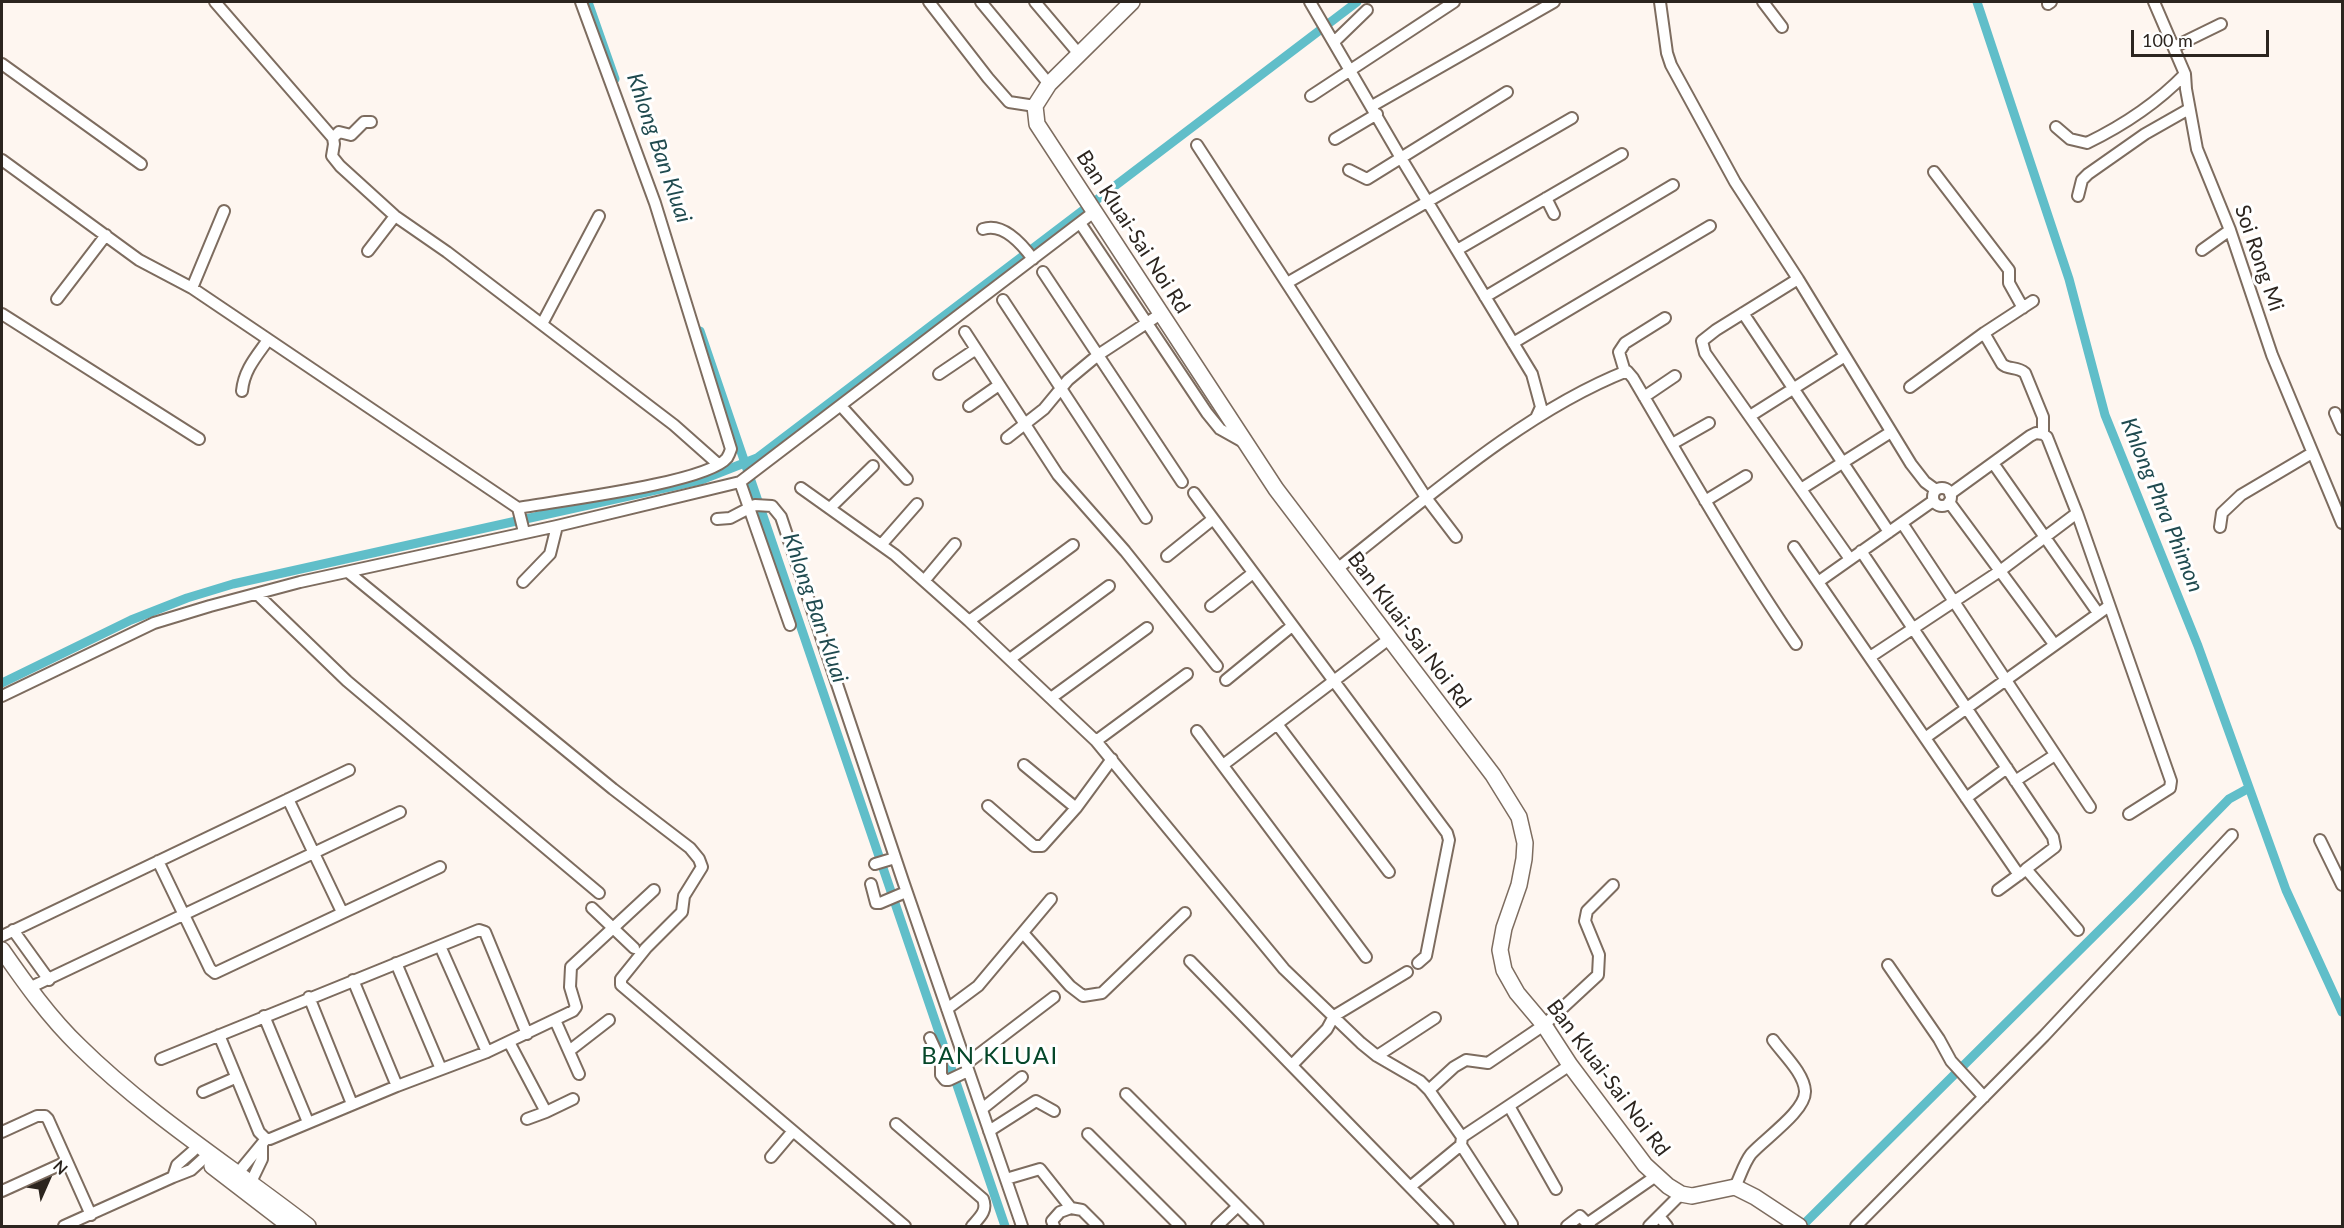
<!DOCTYPE html>
<style>
body{margin:0}
#map{position:relative;width:2344px;height:1228px;overflow:hidden;background:#fef6f0;font-family:Lato,sans-serif}
canvas{display:block}
.frame{position:absolute;inset:0;border:3px solid #2c251f;pointer-events:none}
.north{position:absolute;left:18px;top:1150px;width:60px;height:60px;-webkit-text-stroke:4px #fff;paint-order:stroke;rotate:45deg;font-size:16px;font-weight:700;line-height:24px;text-align:center;color:#2c251f}
.north::after{content:'';display:block;margin:auto;width:21px;height:27px;background:#2c251f;clip-path:polygon(50% 0,100% 100%,50% 72%,0 100%)}
.scale{position:absolute;left:2131px;top:30px;width:138px;height:27px;box-sizing:border-box;border:3px solid #2c251f;border-top:0;padding-left:8px;font-size:18px;line-height:21px;white-space:nowrap;color:#2c251f;-webkit-text-stroke:4px #fff;paint-order:stroke}
</style>
<div id="map">
<canvas width="2344" height="1228"></canvas>
<div class="frame"></div>
<div class="north">N</div>
<div class="scale">100 m</div>
</div>
<script>
const c = document.querySelector('canvas').getContext('2d');
c.lineJoin = 'round';
function strokePath(path, color, width, dash) {
  c.strokeStyle = color;
  c.lineWidth = width;
  c.lineCap = dash ? 'butt' : 'round';
  c.setLineDash(dash || []);
  c.stroke(path);
}
function drawText(font, color, halo, rows, align = 'center') {
  c.font = font + ' Lato,sans-serif';
  c.lineWidth = 6;
  c.setLineDash([]);
  c.textBaseline = 'middle';
  c.strokeStyle = halo;
  c.fillStyle = color;
  for (const [text, x, y, turn = 0] of rows) {
    c.save();
    c.translate(x, y);
    c.rotate((+turn || 0) * Math.PI / 180);
    c.textAlign = isNaN(turn) ? turn : align;
    if (halo) c.strokeText(text, 0, 0);
    c.fillText(text, 0, 0);
    c.restore();
  }
}
strokePath(new Path2D(`
 M 588,2 L 615,79
 M 1977,2 L 2069,279 L 2105,415 L 2198,646 L 2286,890 L 2342,1012
 M 700,331 L 1005,1226
 M 2,683 L 131,620 L 187,598 L 233,584 L 701,480 L 757,458 L 1357,2
 M 1802,1226 L 2132,898 L 2229,799 L 2249,788`), '#60bec9', 9);
const street = new Path2D(`
 M 215,2 L 333,138 L 334,144 L 332,156 L 340,166 L 395,216 L 447,252 L 674,425 L 718,464
 M 929,2 L 988,78 L 1009,102 L 1035,106
 M 981,2 L 1049,84
 M 1035,2 L 1079,54
 M 1310,2 L 1401,158 L 1532,374 L 1541,407 L 1536,418
 M 1660,2 L 1667,53 L 1671,65 L 1735,182 L 1798,279 L 1911,464 L 1925,482 L 1936,490
 M 1763,2 L 1782,27
 M 2154,2 L 2185,74 L 2186,89 L 2197,149 L 2230,230 L 2272,355 L 2342,523
 M 2048,4 L 2051,2
 M 1334,42 L 1367,10
 M 2174,47 L 2221,24
 M 2,64 L 141,164
 M 1311,96 L 1454,2
 M 1372,106 L 1554,2
 M 2056,127 L 2070,139 L 2087,143 C 2122,126 2158,102 2185,74
 M 333,138 L 339,132 L 351,135 L 364,122 L 371,122
 M 1335,139 L 1377,114
 M 1197,145 L 1427,499 L 1456,537
 M 2,160 L 139,260 L 192,288 L 518,508 L 524,532
 M 1349,170 L 1367,179 L 1507,92
 M 1934,172 L 2009,270 L 2009,283 L 2023,308
 M 2078,196 L 2082,180 L 2088,174 L 2145,134 L 2189,109
 M 1546,198 L 1554,214
 M 1080,223 L 1207,413 L 1220,429 L 1245,443
 M 983,229 C 1003,222 1022,244 1033,259
 M 1457,250 L 1622,154
 M 2202,250 L 2230,230
 M 368,251 L 395,216
 M 1043,272 L 1182,482
 M 1798,279 L 1716,330 L 1702,341 L 1705,353 L 1850,559
 M 1287,283 L 1572,118
 M 192,288 L 224,211
 M 1485,297 L 1673,185
 M 57,299 L 106,235
 M 1003,300 L 1146,518
 M 2033,301 L 1984,333 L 2002,364 C 2008,370 2017,366 2025,373 L 2043,417 L 2043,434 L 2047,437 L 2077,513 L 2171,781 L 2170,788 L 2129,814
 M 1743,313 L 1889,532
 M 2,314 L 199,439
 M 542,324 L 599,216
 M 965,332 L 1058,475 L 1125,551 L 1217,666
 M 1513,343 L 1710,226
 M 1625,372 L 1619,352 L 1625,343 L 1665,318
 M 939,374 L 976,349
 M 1910,387 L 1984,333
 M 242,391 C 244,370 256,357 268,340
 M 1644,397 L 1675,376
 M 841,406 L 907,479
 M 969,406 L 999,385
 M 2335,413 L 2342,429
 M 1750,416 L 1845,356
 M 1007,438 L 1044,409 L 1068,380 L 1098,355 L 1162,313
 M 1672,444 L 1709,423
 M 1993,463 L 2098,613
 M 740,482 L 790,625
 M1933 497a9 9 0 1 1 18 0a9 9 0 1 1-18 0Z
 M 801,488 L 895,555 L 969,621 L 1096,741 L 1284,969 L 1361,1043 L 1377,1056 L 1420,1081 L 1429,1090 L 1462,1137
 M 1801,489 L 1891,432
 M 1194,493 L 1447,833 L 1449,840 L 1426,956 L 1418,963
 M 1950,494 L 2030,436 L 2036,433 L 2043,434
 M 1705,501 L 1746,476
 M 1949,502 L 2054,644
 M 518,508 C 556,501 707,483 727,458 C 729,455 730,452 731,449 L 655,203 L 581,2
 M 830,508 L 873,466
 M 717,519 L 730,518 L 755,505 L 772,506 L 781,517 L 903,881 L 1022,1226
 M 1902,523 L 2090,807
 M 2220,527 L 2222,513 L 2241,495 L 2312,453
 M 881,545 L 917,504
 M 1794,547 L 2019,875
 M 1861,551 L 2053,837 L 2055,847 L 2026,869 L 2078,930
 M 1167,556 L 1213,519
 M 1337,569 C 1425,500 1523,412 1627,371 L 1633,378 C 1686,468 1737,558 1796,644
 M 348,572 L 613,789 L 690,848 L 699,859 L 702,867 L 684,896 L 682,912 L 646,948 L 621,979 L 621,985 L 905,1226
 M 924,581 L 955,544
 M 523,582 L 550,554 L 557,526
 M 1818,582 L 1933,501
 M 257,594 L 347,681 L 599,893
 M 1211,606 L 1253,573
 M 969,621 L 1073,545
 M 1870,657 L 2000,571 L 2077,513
 M 1010,659 L 1109,586
 M 1226,680 L 1292,626
 M 2,696 L 154,623 L 210,606 L 300,582 L 557,526 L 740,482 L 1094,212
 M 1051,698 L 1147,628
 M 1277,724 L 1389,872
 M 1197,731 L 1366,957
 M 1925,738 L 2109,606
 M 1096,741 L 1187,674
 M 1024,765 L 1076,808
 M 1223,765 L 1389,639
 M 2015,781 L 2055,755
 M 1966,798 L 2007,768
 M 288,799 L 342,912
 M 988,806 L 1034,846 L 1042,846 L 1076,808 L 1112,759
 M 2320,840 L 2342,885
 M 158,861 L 210,969 L 215,973 L 440,867
 M 875,864 L 895,858
 M 871,884 L 876,903 L 880,903 L 906,892
 M 1998,890 L 2024,871
 M 592,908 L 634,948
 M 13,930 L 49,980
 M 1023,933 L 1070,986 L 1083,996 L 1102,993 L 1185,913
 M 2,936 L 349,770
 M 440,946 L 487,1052
 M 1190,961 L 1448,1226
 M 396,963 L 441,1069
 M 1888,965 L 1939,1039 L 1951,1061 L 1984,1097
 M 353,980 L 397,1086
 M 29,988 L 400,812
 M 309,997 L 352,1104
 M 947,1009 L 978,986 L 1051,899
 M 264,1016 L 308,1122
 M 555,1020 L 579,1074
 M 219,1035 L 259,1132 L 266,1139 L 270,1139 L 397,1086 L 487,1052 L 573,1011 L 576,1007 L 570,987 L 571,967 L 654,890
 M 930,1038 L 941,1062 L 941,1075 L 945,1080 L 949,1080 L 968,1071
 M 509,1042 L 546,1112 L 573,1099
 M 569,1051 L 609,1020
 M 1377,1056 L 1435,1018
 M 161,1059 L 479,930 L 485,932 L 527,1034
 M 966,1064 L 1054,997
 M 1292,1065 L 1327,1029 L 1334,1016 L 1407,972
 M 1429,1090 L 1454,1067 L 1466,1060 L 1488,1063 L 1544,1025 L 1598,975 L 1599,955 L 1585,921 L 1587,911 L 1613,885
 M 203,1092 L 235,1078
 M 1126,1094 L 1258,1226
 M 1509,1106 L 1556,1189
 M 982,1109 L 1022,1077
 M 527,1119 L 546,1112
 M 896,1124 L 983,1199 C 988,1211 979,1218 972,1226
 M 989,1131 L 1036,1101 L 1054,1111
 M 2,1132 L 37,1116 L 45,1116 L 48,1119 L 91,1215
 M 1088,1134 L 1180,1226
 M 1461,1145 L 1512,1224
 M 771,1157 L 793,1131
 M 238,1173 L 266,1139
 M 173,1177 L 177,1165 L 193,1151
 M 1006,1179 L 1040,1169 L 1071,1208 L 1082,1210 L 1098,1226
 M 251,1182 L 262,1159 L 262,1146
 M 1410,1187 L 1461,1145 L 1462,1137 L 1570,1065
 M 1735,1187 C 1740,1177 1744,1163 1751,1154 C 1764,1139 1806,1111 1805,1091 C 1804,1073 1783,1054 1773,1040
 M 2,1191 L 66,1162
 M 1659,1216 L 1667,1226
 M 1588,1223 L 1656,1176
 M 64,1226 L 173,1177 L 191,1170 L 203,1159
 M 1054,1226 L 1052,1221 L 1060,1212 L 1071,1208
 M 1217,1226 L 1238,1206
 M 1567,1226 L 1580,1216 L 1590,1226
 M 1649,1226 L 1681,1194
 M 1856,1226 L 2044,1036 L 2232,835`);
const secondary = new Path2D(`
 M 1132,2 L 1049,84 L 1035,106 L 1037,124 L 1276,489 L 1493,775 L 1519,817 L 1525,843 L 1524,859 L 1519,885 L 1504,928 L 1500,950 L 1504,970 L 1517,993 L 1544,1025 L 1570,1065 L 1645,1165 L 1668,1186 L 1681,1194 L 1692,1196 L 1735,1187 L 1755,1197 L 1799,1226
 M 2,950 C 25,983 49,1017 79,1046 C 148,1114 232,1167 308,1226
 M 212,1166 L 290,1226`);
strokePath(street, '#7d6c5f', 14);
strokePath(secondary, '#7d6c5f', 18);
strokePath(street, '#fff', 10);
strokePath(secondary, '#fff', 15);
drawText('21px', '#2c251f', '#fff', [
 ["Ban Kluai-Sai Noi Rd",1133,232,57],
 ["Soi Rong Mi",2259,258,71],
 ["Ban Kluai-Sai Noi Rd",1409,630,53],
 ["Ban Kluai-Sai Noi Rd",1608,1078,53]
]);
drawText('italic 22px', '#1f4a4f', '#fff', [
 ["Khlong Ban Kluai",659,148,71],
 ["Khlong Phra Phimon",2162,505,68],
 ["Khlong Ban Kluai",815,608,71]
]);
c.letterSpacing = '1.5px';
drawText('24px', '#05472a', '#fff', [
 ["BAN KLUAI",990,1056]
]);
c.letterSpacing = '0px';
</script>
